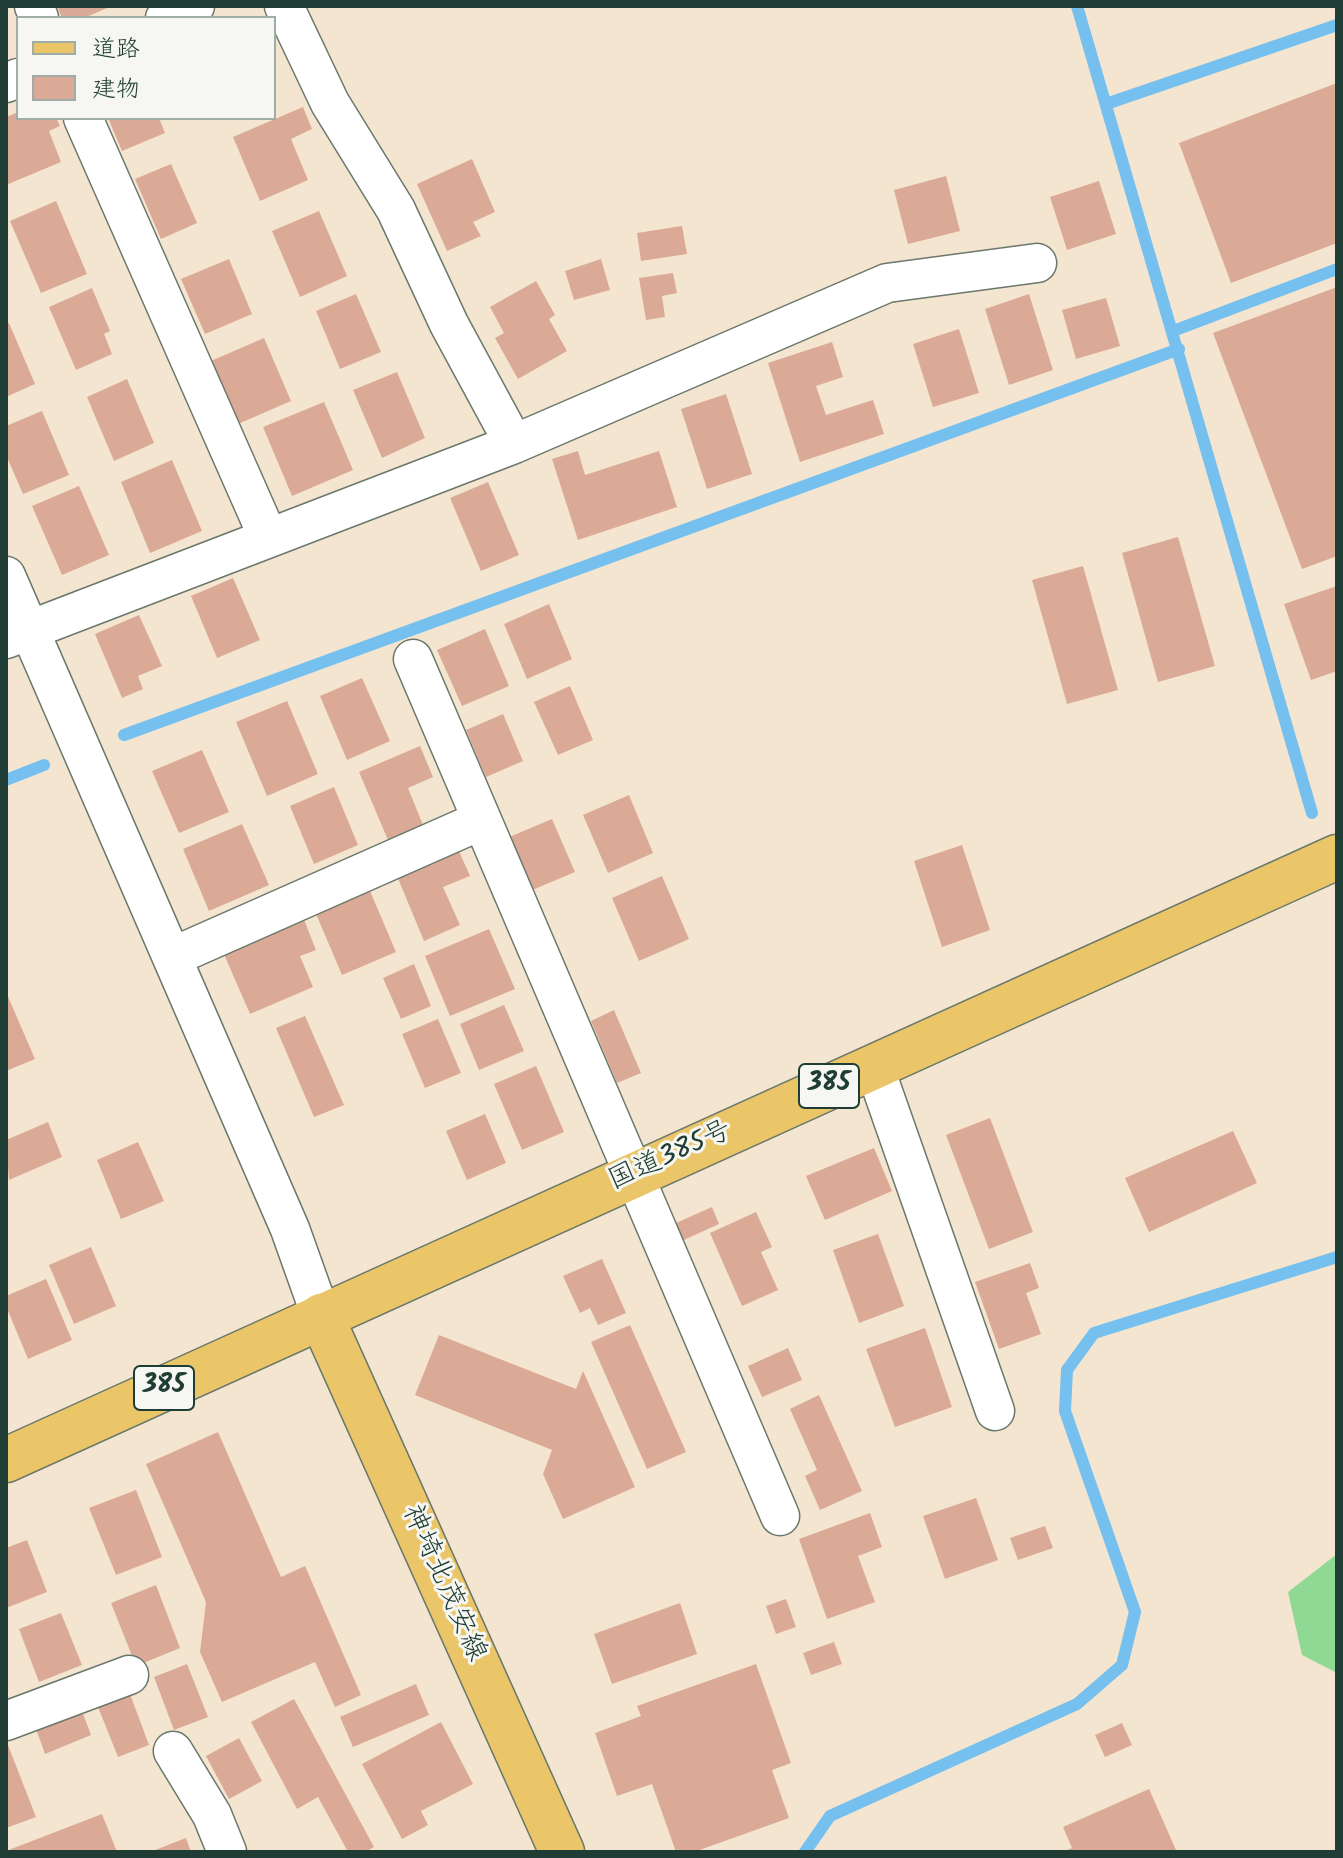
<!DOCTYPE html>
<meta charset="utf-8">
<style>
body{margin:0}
#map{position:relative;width:1343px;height:1858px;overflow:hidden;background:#f4e5d1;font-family:Kalam,"Klee One",sans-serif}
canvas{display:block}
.frame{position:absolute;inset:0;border:8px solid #1f3d34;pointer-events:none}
.legend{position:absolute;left:16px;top:16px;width:260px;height:104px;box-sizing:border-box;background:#f6f6f2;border:2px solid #a0aca6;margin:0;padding:10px 14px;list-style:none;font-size:24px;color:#1f3d34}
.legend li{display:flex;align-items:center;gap:16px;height:40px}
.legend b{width:40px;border:2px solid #a0aca6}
</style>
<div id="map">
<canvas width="1343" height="1858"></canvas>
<div class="frame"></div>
<ul class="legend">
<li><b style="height:10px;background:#ebc669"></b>道路</li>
<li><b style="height:22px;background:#dbaa96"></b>建物</li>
</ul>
</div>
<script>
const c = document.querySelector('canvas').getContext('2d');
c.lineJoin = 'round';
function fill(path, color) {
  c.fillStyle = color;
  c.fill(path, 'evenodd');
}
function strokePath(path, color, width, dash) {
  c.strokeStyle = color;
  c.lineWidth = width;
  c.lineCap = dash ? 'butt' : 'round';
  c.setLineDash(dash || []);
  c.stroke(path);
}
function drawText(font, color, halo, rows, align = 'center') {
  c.font = font + ' Kalam,"Klee One",sans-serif';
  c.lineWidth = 6;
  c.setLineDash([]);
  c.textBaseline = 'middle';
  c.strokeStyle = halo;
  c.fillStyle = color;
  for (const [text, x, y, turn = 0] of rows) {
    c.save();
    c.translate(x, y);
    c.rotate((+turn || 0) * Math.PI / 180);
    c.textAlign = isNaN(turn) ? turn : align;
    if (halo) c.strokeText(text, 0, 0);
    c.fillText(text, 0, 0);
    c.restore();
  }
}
fill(new Path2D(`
 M 1337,1554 L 1337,1673 L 1302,1655 L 1288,1592 Z`), '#90d995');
strokePath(new Path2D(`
 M 1077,6 L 1312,813
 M 1106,104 L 1337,25
 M 1173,331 L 1337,269
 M 124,735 L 1179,349
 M 6,780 L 44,765
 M 805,1852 L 830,1816 L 1077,1704 L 1122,1665 L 1135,1612 L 1065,1411 L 1067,1370 L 1094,1333 L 1337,1257`), '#75c0ee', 12);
fill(new Path2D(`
 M 57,6 L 112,6 L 84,18 L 62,18 Z
 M 1337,83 L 1337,243 L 1231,283 L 1179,143 Z
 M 303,107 L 312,129 L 291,139 L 308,180 L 260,201 L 233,137 Z
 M 18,112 L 18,118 L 56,118 L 60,126 L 49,131 L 61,162 L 6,185 L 6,117 Z
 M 108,118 L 159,118 L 165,133 L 122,151 Z
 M 472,159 L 495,212 L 473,222 L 481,236 L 447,251 L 417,184 Z
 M 171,164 L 197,223 L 161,239 L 135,179 Z
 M 946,176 L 960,231 L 908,244 L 894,190 Z
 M 1099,181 L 1116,234 L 1067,250 L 1050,197 Z
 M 56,201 L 87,274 L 41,293 L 10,221 Z
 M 319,211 L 347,276 L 300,297 L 272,231 Z
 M 682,226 L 687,254 L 641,261 L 637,233 Z
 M 229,259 L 252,314 L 205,334 L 181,279 Z
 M 601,259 L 610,290 L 574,300 L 565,271 Z
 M 673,273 L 677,293 L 662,296 L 665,317 L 646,320 L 639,278 Z
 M 536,281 L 555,315 L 549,319 L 567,351 L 518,379 L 495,338 L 504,333 L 490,307 Z
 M 1337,287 L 1337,556 L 1302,569 L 1213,333 Z
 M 92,288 L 110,331 L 104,334 L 112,354 L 76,370 L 49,307 Z
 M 356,294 L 381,352 L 340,369 L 316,311 Z
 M 1029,294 L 1053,370 L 1009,385 L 985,309 Z
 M 1106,298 L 1120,346 L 1076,359 L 1062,310 Z
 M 9,323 L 35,384 L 6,397 L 6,324 Z
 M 959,329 L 979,393 L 933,407 L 913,344 Z
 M 264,338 L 291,401 L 238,424 L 211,361 Z
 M 832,342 L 843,377 L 816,386 L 826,415 L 873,400 L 884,434 L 800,462 L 768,363 Z
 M 397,372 L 425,438 L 382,458 L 353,390 Z
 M 127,379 L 154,443 L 114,461 L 87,397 Z
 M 726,394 L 752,474 L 707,489 L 681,409 Z
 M 324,402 L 353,470 L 292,496 L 263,427 Z
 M 42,411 L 69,475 L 23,494 L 6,455 L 6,426 Z
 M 578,451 L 585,475 L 659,451 L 677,507 L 578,540 L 552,459 Z
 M 172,460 L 202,531 L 150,553 L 121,482 Z
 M 488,482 L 519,555 L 481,571 L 450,498 Z
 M 79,486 L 109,555 L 62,575 L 32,506 Z
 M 1178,537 L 1215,666 L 1158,682 L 1122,553 Z
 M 1083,566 L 1118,690 L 1067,704 L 1032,580 Z
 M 233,578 L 260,640 L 217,658 L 191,596 Z
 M 1337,586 L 1337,671 L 1311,680 L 1284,604 Z
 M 549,604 L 572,659 L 527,679 L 504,624 Z
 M 139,615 L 162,666 L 138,676 L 143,689 L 122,698 L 95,634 Z
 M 485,629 L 509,686 L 462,706 L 437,650 Z
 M 362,678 L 390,741 L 347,760 L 320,696 Z
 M 570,686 L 593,740 L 558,755 L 534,702 Z
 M 287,701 L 318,774 L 267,796 L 236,722 Z
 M 503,714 L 523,761 L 486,777 L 466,730 Z
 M 420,746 L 433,777 L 408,788 L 423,825 L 388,840 L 359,772 Z
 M 202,750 L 229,812 L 179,833 L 152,771 Z
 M 334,787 L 358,845 L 314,864 L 290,806 Z
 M 629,795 L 653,853 L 608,873 L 583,815 Z
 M 552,819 L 575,872 L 530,891 L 507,838 Z
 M 242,824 L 269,885 L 209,911 L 183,849 Z
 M 962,845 L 990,930 L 942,947 L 914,861 Z
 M 458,849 L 470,876 L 443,887 L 460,925 L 424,941 L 397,876 Z
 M 662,876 L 689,939 L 639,961 L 612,898 Z
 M 370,891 L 396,952 L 342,975 L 316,914 Z
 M 303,917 L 316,950 L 300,956 L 313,987 L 250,1014 L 223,952 Z
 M 489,929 L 515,989 L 450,1016 L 425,956 Z
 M 414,964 L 431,1006 L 401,1019 L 383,978 Z
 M 6,992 L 35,1059 L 6,1071 Z
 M 504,1005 L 524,1051 L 479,1070 L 460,1024 Z
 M 614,1010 L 641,1073 L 617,1083 L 591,1021 Z
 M 305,1016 L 344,1105 L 314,1117 L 276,1028 Z
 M 438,1019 L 461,1073 L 425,1088 L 402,1034 Z
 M 536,1066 L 564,1132 L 522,1150 L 494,1084 Z
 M 485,1114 L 506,1163 L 467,1180 L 446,1131 Z
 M 990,1118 L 1033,1232 L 989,1249 L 946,1135 Z
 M 48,1122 L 62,1157 L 9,1180 L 6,1140 Z
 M 1233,1131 L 1257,1183 L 1149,1232 L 1125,1178 Z
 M 138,1142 L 164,1201 L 121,1219 L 97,1160 Z
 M 874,1148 L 892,1191 L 825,1220 L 806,1176 Z
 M 712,1207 L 719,1224 L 675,1244 L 667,1227 Z
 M 756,1212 L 772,1247 L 761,1252 L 778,1290 L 742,1306 L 710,1233 Z
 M 878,1234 L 904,1306 L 859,1323 L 833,1250 Z
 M 91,1247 L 116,1306 L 74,1324 L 49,1265 Z
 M 602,1259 L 626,1313 L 598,1325 L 590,1308 L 580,1313 L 563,1276 Z
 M 1030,1263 L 1039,1288 L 1026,1293 L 1041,1334 L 999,1349 L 975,1282 Z
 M 46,1279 L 72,1340 L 28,1359 L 6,1306 L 6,1296 Z
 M 630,1325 L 686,1452 L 647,1469 L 591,1342 Z
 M 925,1328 L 952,1407 L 895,1427 L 866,1349 Z
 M 439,1335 L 576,1389 L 583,1371 L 635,1487 L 563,1519 L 543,1474 L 552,1450 L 415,1395 Z
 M 788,1348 L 802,1380 L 762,1397 L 748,1366 Z
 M 819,1395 L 862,1491 L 820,1510 L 805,1476 L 817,1470 L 790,1409 Z
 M 218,1432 L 281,1577 L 305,1566 L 361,1695 L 335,1707 L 315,1662 L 222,1702 L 200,1652 L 206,1602 L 146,1464 Z
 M 136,1490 L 162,1557 L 116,1575 L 89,1508 Z
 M 976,1498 L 998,1560 L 945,1579 L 923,1516 Z
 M 870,1513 L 882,1547 L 858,1556 L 875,1602 L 827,1619 L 799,1539 Z
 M 1045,1526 L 1053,1548 L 1018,1560 L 1010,1538 Z
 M 27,1540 L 47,1592 L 6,1608 L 6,1548 Z
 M 156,1585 L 180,1648 L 136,1666 L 111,1603 Z
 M 786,1599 L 796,1627 L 776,1634 L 766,1606 Z
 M 680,1603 L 697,1654 L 612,1684 L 594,1634 Z
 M 61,1613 L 82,1665 L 39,1682 L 19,1629 Z
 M 834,1642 L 842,1664 L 811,1675 L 803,1653 Z
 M 187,1664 L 208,1717 L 174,1730 L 154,1677 Z
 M 756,1664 L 791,1763 L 772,1770 L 789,1818 L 694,1852 L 676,1852 L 652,1784 L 617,1796 L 595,1733 L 641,1716 L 637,1706 Z
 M 416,1684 L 429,1715 L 353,1747 L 340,1717 Z
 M 130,1694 L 149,1745 L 118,1757 L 98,1707 Z
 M 294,1699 L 374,1847 L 365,1852 L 348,1852 L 318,1797 L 297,1809 L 251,1722 Z
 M 82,1711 L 91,1735 L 45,1754 L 36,1729 Z
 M 441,1722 L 473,1784 L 421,1811 L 428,1825 L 402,1839 L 362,1764 Z
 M 1122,1723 L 1132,1745 L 1105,1757 L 1095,1735 Z
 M 239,1738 L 262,1781 L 229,1799 L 206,1756 Z
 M 6,1740 L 36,1817 L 6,1828 Z
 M 1149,1789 L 1176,1850 L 1062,1852 L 1072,1848 L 1063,1827 Z
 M 102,1814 L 117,1852 L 6,1852 L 6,1851 Z
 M 186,1838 L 191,1852 L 150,1852 Z`), '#dbaa96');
const minor = new Path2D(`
 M 34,6 L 39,18
 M 165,18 L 195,6
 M 6,83 L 18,78
 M 83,118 L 268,537
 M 514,444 L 887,283 L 1037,263
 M 6,576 L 290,1229 L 321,1316
 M 6,639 L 514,444 L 449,324 L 396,210 L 330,103 L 284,6
 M 413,659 L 780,1516
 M 172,957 L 482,820
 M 874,1066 L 995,1411
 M 6,1721 L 129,1675
 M 173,1751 L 212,1815 L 227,1852`);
const major = new Path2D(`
 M 321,1316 L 562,1852`);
const highway = new Path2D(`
 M 6,1460 L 1337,857`);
strokePath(minor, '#6a786b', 41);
strokePath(major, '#6a786b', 47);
strokePath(highway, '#6a786b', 47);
strokePath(minor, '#fff', 38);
strokePath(major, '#ebc669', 44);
strokePath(highway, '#ebc669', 44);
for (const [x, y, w] of [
 [829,1086,60],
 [164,1388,60]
]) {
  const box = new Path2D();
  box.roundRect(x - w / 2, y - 22, w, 44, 6);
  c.fillStyle = '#f6f6f2';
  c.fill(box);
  strokePath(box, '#1f3d34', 2);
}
drawText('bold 26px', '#1f3d34', null, [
 ["385",829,1086],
 ["385",164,1388]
]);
drawText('28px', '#1f3d34', '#f6f6f2', [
 ["国道385号",671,1158,-24],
 ["神埼北茂安線",442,1584,66]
]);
</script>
